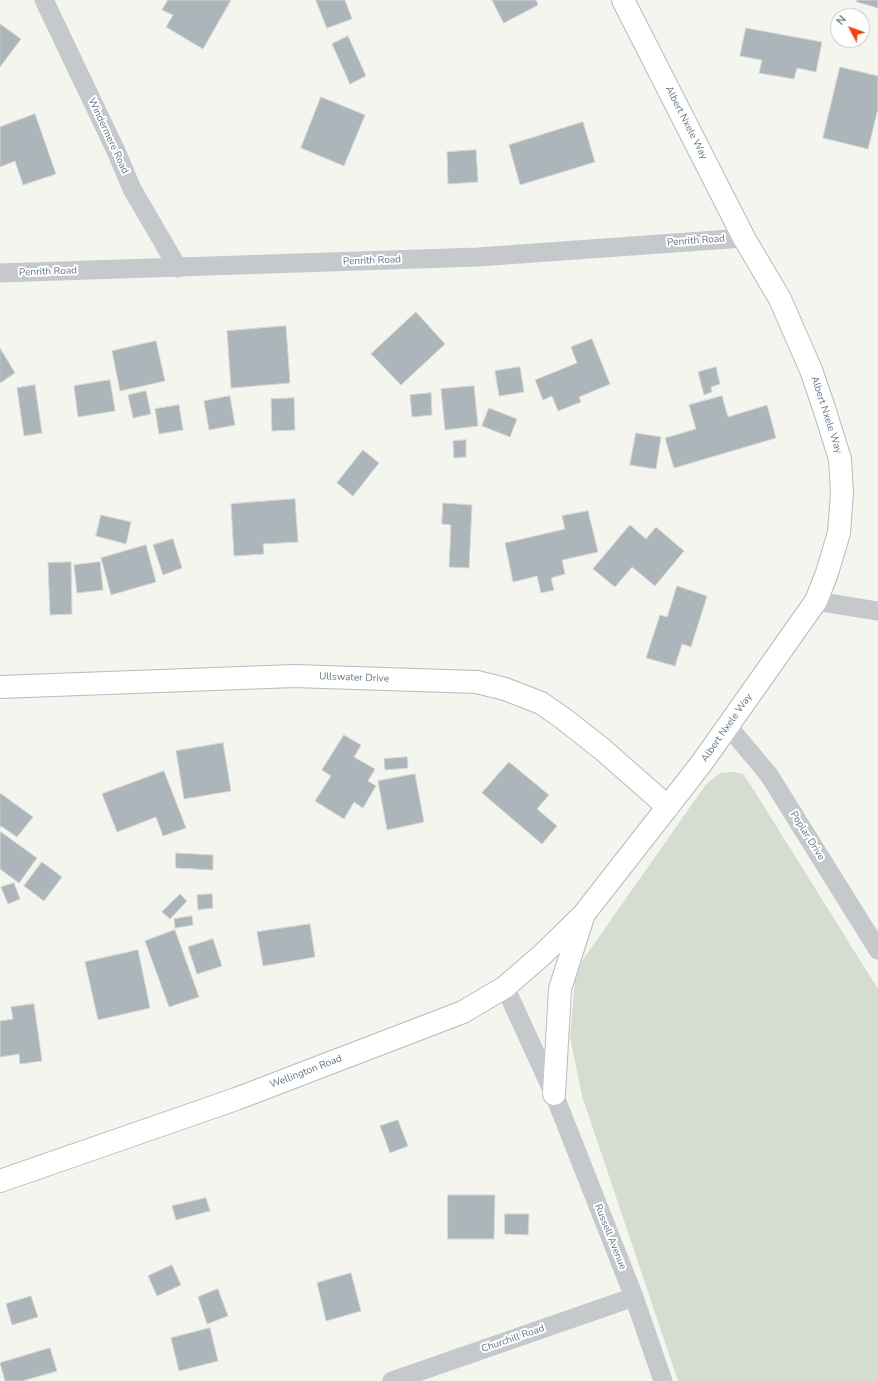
<!DOCTYPE html>
<style>
body{margin:0}
#map{position:relative;width:878px;height:1381px;overflow:hidden;background:#f5f5f0;font-family:"Nunito Sans",sans-serif}
canvas{display:block}
.north{position:absolute;left:830px;top:8px;width:40px;height:40px;box-sizing:border-box;background:#fff;border:1px solid #c0c8ce;border-radius:50%;rotate:311deg;font-size:11px;font-weight:700;line-height:16px;text-align:center;color:#617584}
.north::after{content:'';display:block;margin:auto;width:14px;height:18px;background:#f34211;clip-path:polygon(50% 0,100% 100%,50% 72%,0 100%)}
</style>
<div id="map">
<canvas width="878" height="1381"></canvas>
<div class="north">N</div>
</div>
<script>
const c = document.querySelector('canvas').getContext('2d');
c.lineJoin = 'round';
function fill(path, color) {
  c.fillStyle = color;
  c.fill(path, 'evenodd');
}
function strokePath(path, color, width, dash) {
  c.strokeStyle = color;
  c.lineWidth = width;
  c.lineCap = dash ? 'butt' : 'round';
  c.setLineDash(dash || []);
  c.stroke(path);
}
function drawText(font, color, halo, rows, align = 'center') {
  c.font = font + ' "Nunito Sans",sans-serif';
  c.lineWidth = 4;
  c.setLineDash([]);
  c.textBaseline = 'middle';
  c.strokeStyle = halo;
  c.fillStyle = color;
  for (const [text, x, y, turn = 0] of rows) {
    c.save();
    c.translate(x, y);
    c.rotate((+turn || 0) * Math.PI / 180);
    c.textAlign = isNaN(turn) ? turn : align;
    if (halo) c.strokeText(text, 0, 0);
    c.fillText(text, 0, 0);
    c.restore();
  }
}
fill(new Path2D(`
 M 734,772 L 743,774 L 755,792 L 878,989 L 878,1381 L 678,1381 L 582,1096 L 570,1038 L 575,980 L 582,961 L 707,783 L 720,773 Z`), '#d5ddd1');
const building = new Path2D(`
 M 168,0 L 231,0 L 203,49 L 166,27 L 173,15 L 162,10 Z
 M 316,0 L 345,0 L 352,19 L 327,28 Z
 M 492,0 L 536,0 L 538,5 L 504,23 Z
 M 857,0 L 878,0 L 878,8 L 857,2 Z
 M 0,24 L 21,39 L 0,67 Z
 M 746,28 L 822,42 L 816,72 L 797,68 L 794,79 L 759,73 L 762,60 L 740,56 Z
 M 348,36 L 366,76 L 350,84 L 332,44 Z
 M 840,67 L 878,76 L 878,109 L 868,149 L 823,138 Z
 M 321,97 L 365,115 L 344,166 L 301,148 Z
 M 35,114 L 56,174 L 23,185 L 15,161 L 0,167 L 0,127 Z
 M 583,122 L 595,162 L 520,185 L 509,145 Z
 M 476,150 L 478,182 L 448,184 L 447,152 Z
 M 416,312 L 445,344 L 401,385 L 371,354 Z
 M 286,326 L 290,383 L 231,388 L 227,331 Z
 M 592,339 L 610,384 L 579,397 L 581,402 L 558,411 L 552,396 L 543,400 L 535,380 L 577,363 L 571,347 Z
 M 156,341 L 165,381 L 120,391 L 112,351 Z
 M 0,348 L 15,373 L 0,383 Z
 M 520,367 L 524,392 L 499,396 L 495,371 Z
 M 716,367 L 720,384 L 711,387 L 712,392 L 704,395 L 698,372 Z
 M 110,380 L 115,411 L 78,417 L 74,386 Z
 M 35,385 L 42,433 L 24,436 L 17,388 Z
 M 474,386 L 478,426 L 445,430 L 441,389 Z
 M 146,391 L 151,414 L 133,418 L 128,395 Z
 M 431,393 L 432,415 L 412,417 L 410,395 Z
 M 230,396 L 235,425 L 209,430 L 204,401 Z
 M 722,396 L 728,417 L 767,405 L 776,438 L 674,468 L 665,438 L 696,429 L 689,405 Z
 M 294,398 L 295,430 L 272,431 L 271,399 Z
 M 179,405 L 183,430 L 159,434 L 155,409 Z
 M 489,408 L 517,419 L 510,437 L 482,426 Z
 M 636,433 L 661,437 L 656,469 L 630,465 Z
 M 466,440 L 466,457 L 454,458 L 453,441 Z
 M 363,450 L 379,463 L 353,496 L 337,483 Z
 M 295,499 L 298,542 L 263,544 L 264,554 L 234,556 L 231,504 Z
 M 443,503 L 472,505 L 469,568 L 449,567 L 451,525 L 442,524 Z
 M 588,511 L 598,552 L 562,560 L 565,574 L 551,578 L 554,590 L 541,593 L 537,576 L 513,582 L 505,543 L 565,529 L 562,516 Z
 M 101,515 L 131,522 L 126,544 L 96,536 Z
 M 630,525 L 646,539 L 656,527 L 684,551 L 655,586 L 632,567 L 615,587 L 593,569 Z
 M 173,539 L 182,568 L 163,575 L 153,545 Z
 M 146,545 L 156,582 L 111,595 L 101,558 Z
 M 71,562 L 72,614 L 50,615 L 48,563 Z
 M 100,562 L 103,590 L 77,593 L 74,565 Z
 M 677,586 L 707,596 L 691,647 L 682,644 L 675,666 L 646,658 L 660,615 L 667,617 Z
 M 344,735 L 361,745 L 354,757 L 375,769 L 368,781 L 376,786 L 363,808 L 354,802 L 344,819 L 315,801 L 331,776 L 322,770 Z
 M 223,743 L 231,791 L 184,799 L 176,751 Z
 M 407,757 L 408,768 L 385,770 L 384,759 Z
 M 509,762 L 549,795 L 537,809 L 557,826 L 542,844 L 482,793 Z
 M 164,771 L 186,828 L 163,836 L 156,817 L 117,832 L 102,794 Z
 M 415,774 L 424,822 L 387,830 L 378,781 Z
 M 0,793 L 33,817 L 17,837 L 1,826 L 0,828 Z
 M 1,832 L 37,858 L 19,883 L 0,869 L 0,833 Z
 M 176,853 L 213,855 L 213,870 L 176,868 Z
 M 42,862 L 62,877 L 44,901 L 24,886 Z
 M 14,883 L 20,899 L 8,904 L 1,887 Z
 M 180,894 L 187,901 L 170,919 L 162,912 Z
 M 212,894 L 213,908 L 198,910 L 197,895 Z
 M 192,916 L 193,925 L 175,928 L 174,919 Z
 M 310,924 L 315,957 L 263,966 L 257,932 Z
 M 175,930 L 199,997 L 169,1007 L 145,941 Z
 M 213,939 L 222,966 L 197,974 L 188,947 Z
 M 138,950 L 150,1008 L 98,1020 L 85,962 Z
 M 34,1004 L 42,1061 L 20,1064 L 19,1054 L 0,1057 L 0,1021 L 13,1019 L 11,1007 Z
 M 398,1120 L 408,1146 L 390,1153 L 380,1126 Z
 M 448,1195 L 495,1195 L 494,1239 L 448,1239 Z
 M 206,1198 L 210,1211 L 176,1220 L 172,1206 Z
 M 505,1214 L 529,1214 L 528,1235 L 505,1234 Z
 M 172,1265 L 181,1285 L 157,1296 L 148,1276 Z
 M 351,1273 L 361,1311 L 326,1321 L 317,1283 Z
 M 218,1289 L 228,1316 L 207,1324 L 198,1297 Z
 M 31,1296 L 38,1317 L 12,1325 L 6,1304 Z
 M 210,1328 L 218,1361 L 179,1371 L 171,1338 Z
 M 50,1348 L 57,1371 L 22,1381 L 5,1381 L 0,1363 Z`);
fill(building, '#acb5b9');
strokePath(building, '#d6d6d3', 1);
const secondary = new Path2D(`
 M 0,687 L 294,676 L 477,682 L 505,689 L 541,703 L 564,719 L 602,749 L 668,807
 M 554,1094 L 560,989 L 583,917
 M 0,1181 L 236,1099 L 463,1012 L 505,987 L 542,955 L 584,914 L 701,764 L 816,601 L 827,573 L 839,533 L 842,493 L 840,459 L 824,408 L 811,370 L 780,299 L 744,238 L 623,0`);
strokePath(secondary, '#b5bbbf', 24);
strokePath(new Path2D(`
 M 44,0 L 116,151 L 132,189 L 178,268
 M 0,273 L 478,257 L 744,238
 M 816,601 L 878,611
 M 728,726 L 769,775 L 878,950
 M 505,987 L 554,1094 L 634,1297 L 663,1381
 M 392,1381 L 634,1297`), '#c6c9cc', 19);
strokePath(secondary, '#fff', 22);
drawText('10px', '#617584', '#fff', [
 ["Albert Nxele Way",686,123,63],
 ["Windermere Road",108,136,65],
 ["Penrith Road",696,241,-4],
 ["Penrith Road",372,261,-2],
 ["Penrith Road",48,272,-2],
 ["Albert Nxele Way",826,415,72],
 ["Ullswater Drive",354,678,2],
 ["Albert Nxele Way",727,728,-55],
 ["Poplar Drive",807,836,58],
 ["Wellington Road",306,1072,-21],
 ["Russell Avenue",610,1237,68],
 ["Churchill Road",513,1339,-19]
]);
</script>
